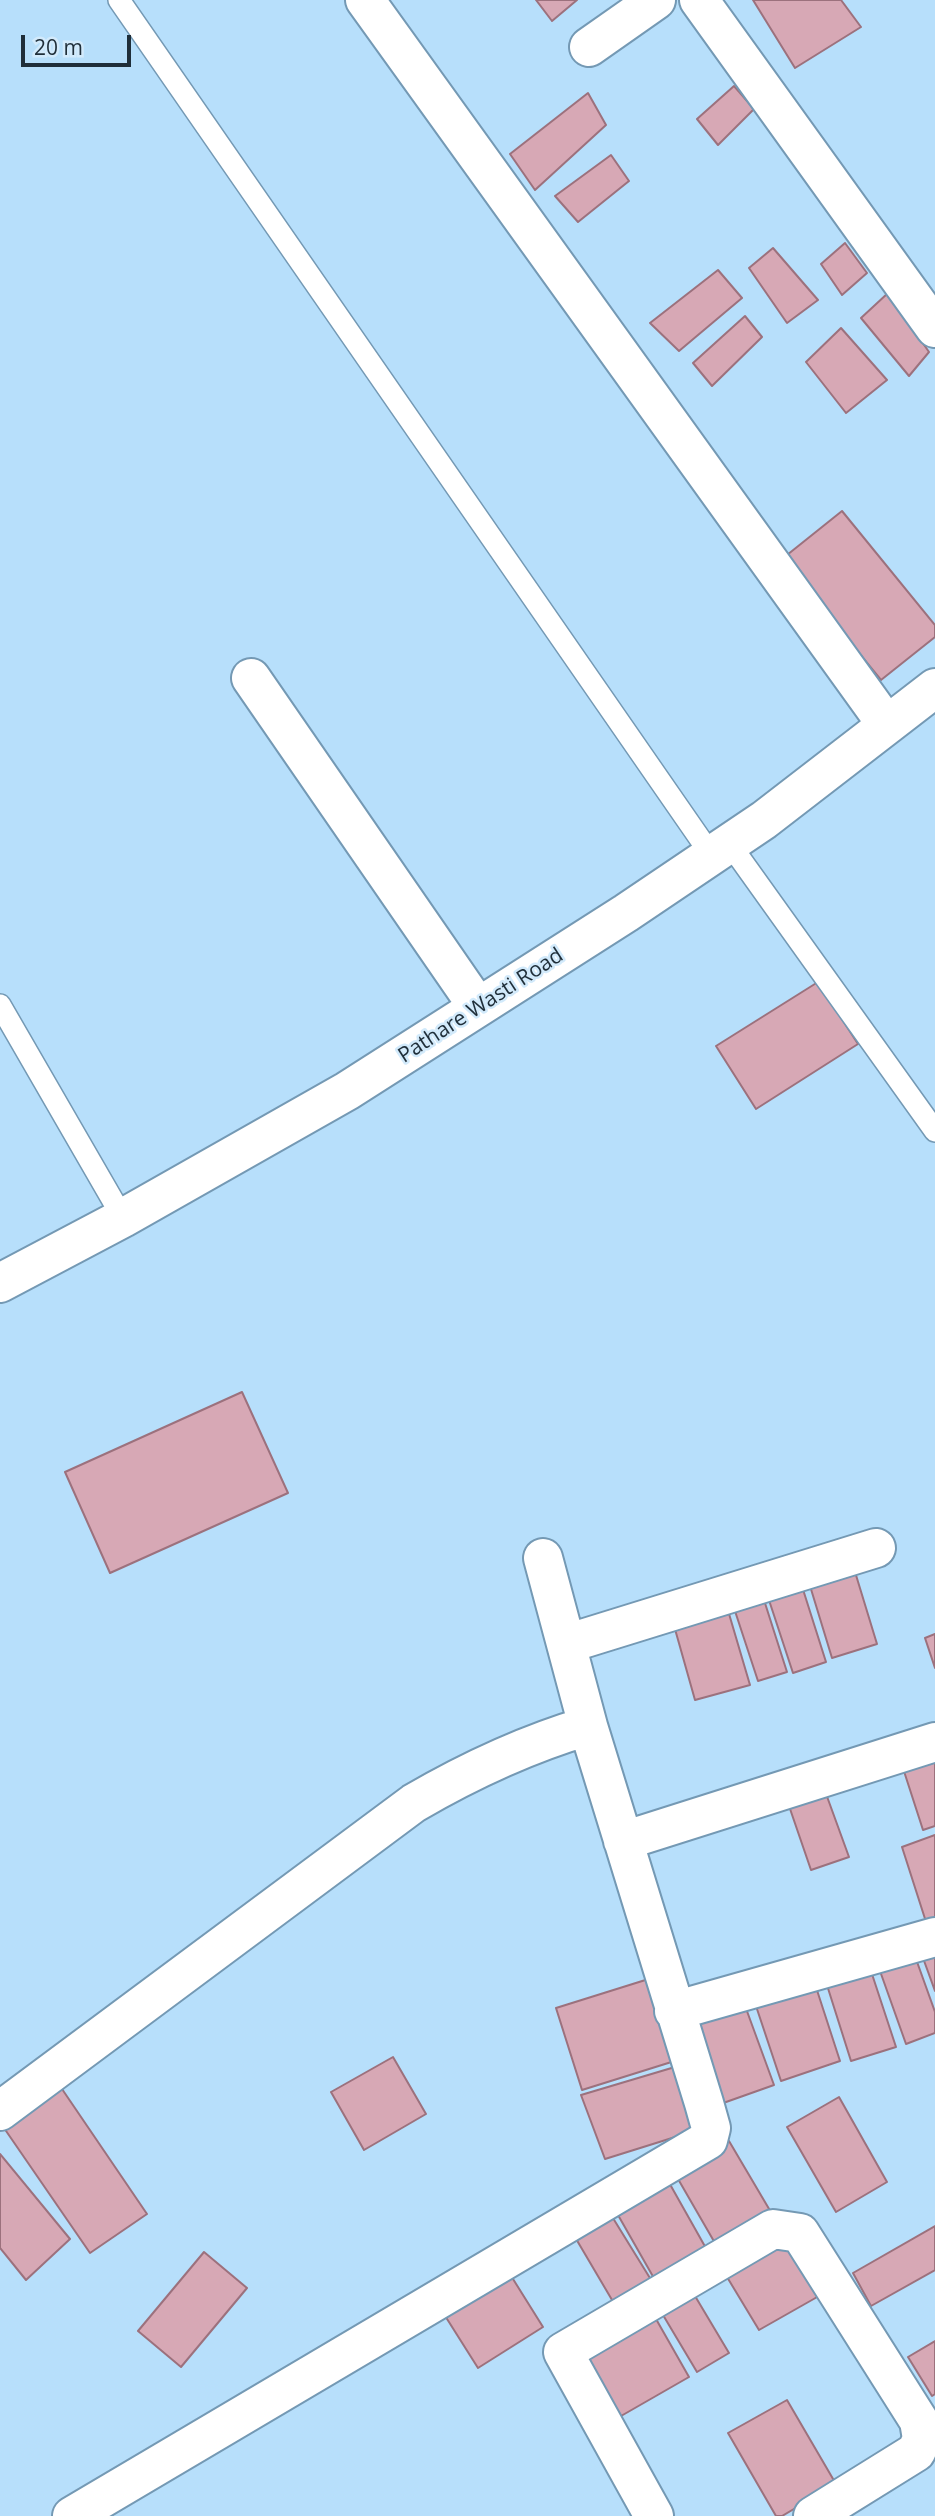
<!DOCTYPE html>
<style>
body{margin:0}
#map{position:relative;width:935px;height:2516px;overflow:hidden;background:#b7dffb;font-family:"Open Sans",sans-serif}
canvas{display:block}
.scale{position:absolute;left:21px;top:35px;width:110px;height:32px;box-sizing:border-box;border:4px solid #1f2e39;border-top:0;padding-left:9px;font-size:21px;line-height:24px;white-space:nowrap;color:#1f2e39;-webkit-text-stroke:5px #d2eafb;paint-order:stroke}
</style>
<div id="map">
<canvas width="935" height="2516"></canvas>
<div class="scale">20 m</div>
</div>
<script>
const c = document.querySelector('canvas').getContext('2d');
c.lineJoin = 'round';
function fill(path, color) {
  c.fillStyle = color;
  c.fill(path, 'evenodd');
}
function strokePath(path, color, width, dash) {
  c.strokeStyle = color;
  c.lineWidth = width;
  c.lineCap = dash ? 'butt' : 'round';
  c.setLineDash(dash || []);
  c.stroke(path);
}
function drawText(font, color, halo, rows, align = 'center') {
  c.font = font + ' "Open Sans",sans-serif';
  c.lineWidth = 5;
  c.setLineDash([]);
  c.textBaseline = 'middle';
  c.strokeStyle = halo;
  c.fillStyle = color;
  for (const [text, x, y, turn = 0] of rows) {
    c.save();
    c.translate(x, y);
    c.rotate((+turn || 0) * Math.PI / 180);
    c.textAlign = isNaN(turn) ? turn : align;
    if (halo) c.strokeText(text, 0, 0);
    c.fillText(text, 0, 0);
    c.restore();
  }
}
const building = new Path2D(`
 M 536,0 L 577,0 L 552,21 Z
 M 753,0 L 841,0 L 861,27 L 795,68 Z
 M 734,86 L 754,109 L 718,145 L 697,119 Z
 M 588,93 L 606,125 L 535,190 L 510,154 Z
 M 611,155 L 629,181 L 578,222 L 555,196 Z
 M 845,243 L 867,273 L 842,295 L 821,264 Z
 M 773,248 L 818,300 L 787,323 L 749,268 Z
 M 718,270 L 742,298 L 679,351 L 650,323 Z
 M 888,293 L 929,352 L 909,376 L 861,318 Z
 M 745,316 L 762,337 L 712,386 L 693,363 Z
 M 841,328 L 887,380 L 846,413 L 806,362 Z
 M 842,511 L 935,625 L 935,637 L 881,680 L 782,559 Z
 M 818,982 L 858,1044 L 756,1109 L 716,1046 Z
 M 242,1392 L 288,1493 L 110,1573 L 65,1472 Z
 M 852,1562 L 877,1644 L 832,1658 L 807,1576 Z
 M 800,1580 L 826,1662 L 793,1673 L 766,1591 Z
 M 764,1600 L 787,1672 L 758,1681 L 734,1608 Z
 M 727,1607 L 750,1685 L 695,1700 L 673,1622 Z
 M 935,1634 L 935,1668 L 925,1638 Z
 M 935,1752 L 935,1826 L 923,1830 L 901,1762 Z
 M 825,1791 L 849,1857 L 811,1870 L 788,1803 Z
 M 935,1835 L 935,1923 L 927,1925 L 902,1847 Z
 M 935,1954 L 935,1991 L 923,1958 Z
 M 916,1959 L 935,2012 L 935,2033 L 906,2044 L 880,1971 Z
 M 870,1968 L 896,2047 L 851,2061 L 826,1982 Z
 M 655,1977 L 681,2059 L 582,2090 L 556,2008 Z
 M 814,1981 L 840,2061 L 781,2081 L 754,2000 Z
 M 744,2003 L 774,2085 L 712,2107 L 682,2024 Z
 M 393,2057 L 426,2114 L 364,2150 L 331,2092 Z
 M 685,2064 L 704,2128 L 605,2159 L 581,2095 Z
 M 62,2089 L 147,2214 L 90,2253 L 4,2128 Z
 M 839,2097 L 887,2182 L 836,2212 L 787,2127 Z
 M 729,2141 L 775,2219 L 719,2250 L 674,2172 Z
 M 0,2154 L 70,2239 L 26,2280 L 0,2248 Z
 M 667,2179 L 707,2250 L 655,2280 L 614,2208 Z
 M 608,2210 L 653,2283 L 615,2305 L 572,2232 Z
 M 935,2226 L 935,2270 L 871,2306 L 853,2273 Z
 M 793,2238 L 826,2292 L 759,2330 L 727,2277 Z
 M 204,2252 L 247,2288 L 181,2367 L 138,2331 Z
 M 508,2271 L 543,2327 L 478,2368 L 442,2311 Z
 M 695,2296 L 729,2353 L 697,2372 L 663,2315 Z
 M 656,2319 L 689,2377 L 621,2416 L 587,2359 Z
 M 935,2341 L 935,2394 L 932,2396 L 908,2357 Z
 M 787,2400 L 836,2484 L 782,2516 L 776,2516 L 728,2433 Z`);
fill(building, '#d7a8b5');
strokePath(building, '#9c717d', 2);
const service = new Path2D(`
 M 119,0 L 712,856
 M 729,843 L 935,1131
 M 0,1005 L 123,1218`);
const minor = new Path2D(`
 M 365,0 L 887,725
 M 699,0 L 935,328
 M 589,47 L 656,0
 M 251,678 L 478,1007
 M 0,1283 L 123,1218 L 347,1091 L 626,913 L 764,820 L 935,688
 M 543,1558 L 588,1726
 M 566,1644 L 876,1548
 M 623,1841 L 935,1742
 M 674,2011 L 935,1937
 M 0,2111 L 414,1803 C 469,1771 527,1744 588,1726 L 704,2103 L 711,2128 L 708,2140 L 72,2516
 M 654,2516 L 563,2352 L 773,2229 L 800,2233 L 919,2421 L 922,2439 L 916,2452 L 813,2516`);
strokePath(service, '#7499b4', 24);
strokePath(minor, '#7499b4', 42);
strokePath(service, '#fff', 21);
strokePath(minor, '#fff', 38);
drawText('21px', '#1f2e39', '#d2eafb', [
 ["Pathare Wasti Road",481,1006,-33]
]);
</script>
